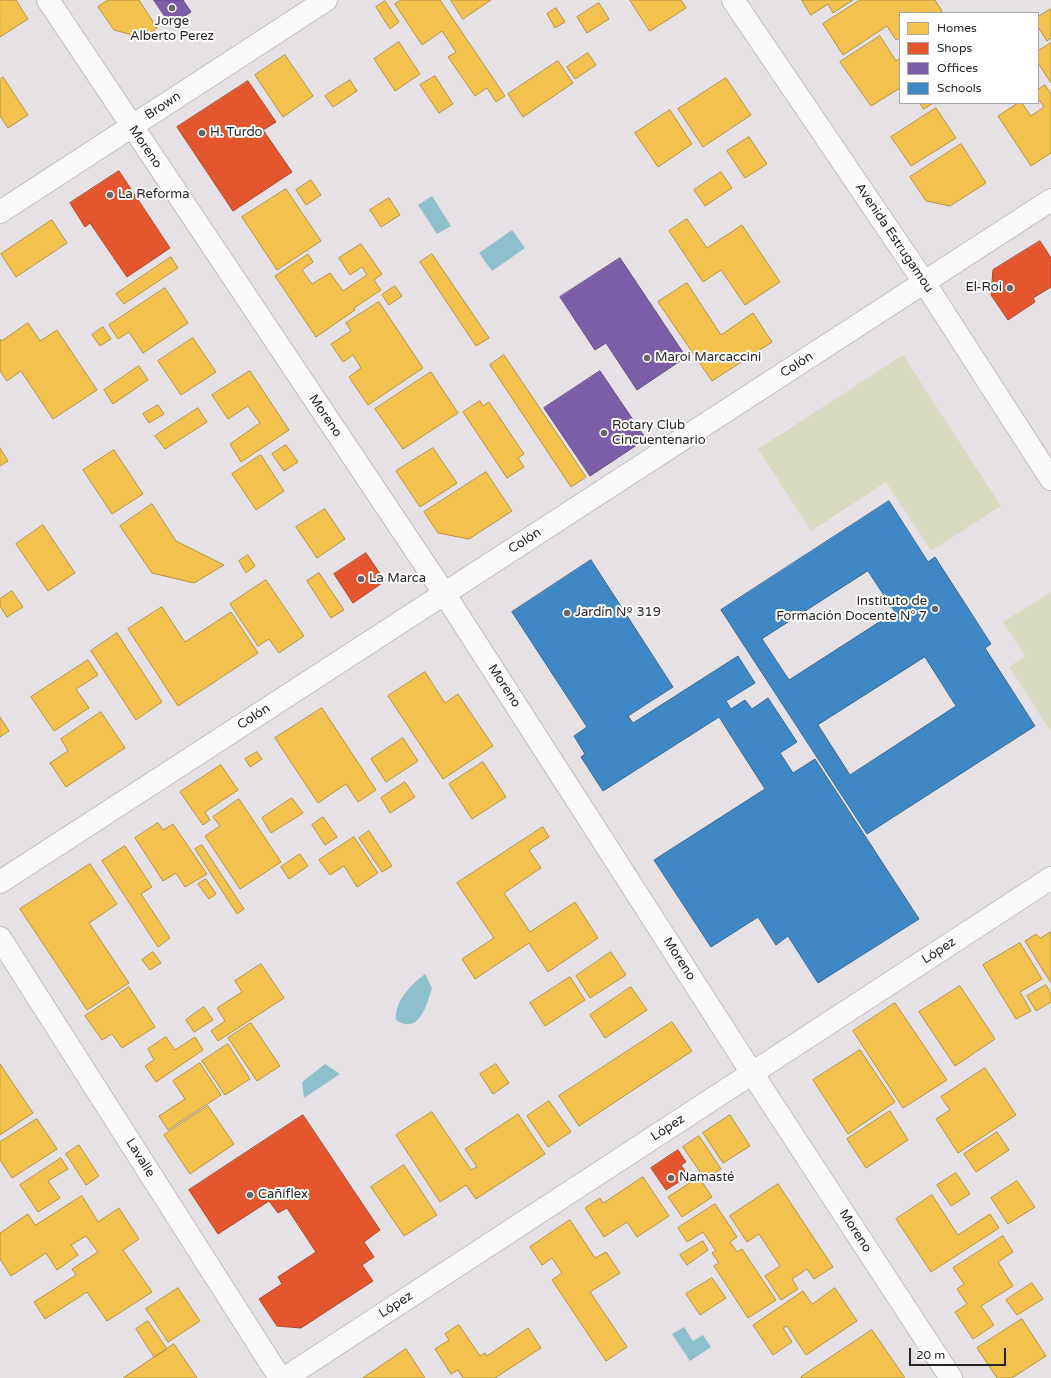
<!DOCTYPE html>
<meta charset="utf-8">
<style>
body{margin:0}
#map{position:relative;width:1051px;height:1378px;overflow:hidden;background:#e6e1e5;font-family:"Varela Round",sans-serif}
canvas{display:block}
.legend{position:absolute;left:899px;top:12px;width:140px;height:92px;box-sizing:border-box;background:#fff;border:1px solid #a8a7a8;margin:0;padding:5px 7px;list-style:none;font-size:12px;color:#262426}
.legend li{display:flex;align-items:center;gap:8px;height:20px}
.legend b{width:20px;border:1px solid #a8a7a8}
.scale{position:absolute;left:909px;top:1348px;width:97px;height:18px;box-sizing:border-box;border:2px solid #262426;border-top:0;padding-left:5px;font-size:12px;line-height:14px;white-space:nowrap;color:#262426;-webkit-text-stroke:3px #fff;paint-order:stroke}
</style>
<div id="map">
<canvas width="1051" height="1378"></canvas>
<ul class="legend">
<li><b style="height:11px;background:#f2c14e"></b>Homes</li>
<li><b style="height:11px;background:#e4572e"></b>Shops</li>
<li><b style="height:11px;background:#7b5ea7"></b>Offices</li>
<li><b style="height:11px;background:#3f88c5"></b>Schools</li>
</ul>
<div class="scale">20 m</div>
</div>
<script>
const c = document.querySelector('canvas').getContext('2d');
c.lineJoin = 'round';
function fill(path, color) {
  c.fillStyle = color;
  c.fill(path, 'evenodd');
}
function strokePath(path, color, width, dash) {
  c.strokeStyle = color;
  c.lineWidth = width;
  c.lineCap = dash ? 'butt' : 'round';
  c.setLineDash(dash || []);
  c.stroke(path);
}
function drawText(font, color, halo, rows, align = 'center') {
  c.font = font + ' "Varela Round",sans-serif';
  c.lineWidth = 4;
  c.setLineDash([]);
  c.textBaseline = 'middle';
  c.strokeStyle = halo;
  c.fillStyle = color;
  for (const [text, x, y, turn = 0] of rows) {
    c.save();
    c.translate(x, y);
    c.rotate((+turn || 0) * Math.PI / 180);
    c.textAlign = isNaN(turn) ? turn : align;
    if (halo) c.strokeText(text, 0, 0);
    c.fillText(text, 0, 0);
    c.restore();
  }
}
fill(new Path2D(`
 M 903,355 L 1001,506 L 931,551 L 886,482 L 811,531 L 758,449 Z
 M 1051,592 L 1051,732 L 1009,667 L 1025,656 L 1003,622 Z`), '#d7dabf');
fill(new Path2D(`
 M 432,196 L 451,226 L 437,234 L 418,205 Z
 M 512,230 L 525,248 L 492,271 L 479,253 Z
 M 425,974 L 432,988 C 427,1004 419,1036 396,1020 C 394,1001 412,984 425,974 Z
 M 325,1064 L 340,1074 L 304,1098 L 302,1082 Z
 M 684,1327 L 693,1341 L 703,1335 L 711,1347 L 690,1361 L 672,1334 Z`), '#8dc0cc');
const homes = new Path2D(`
 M 0,0 L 16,0 L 28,19 L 0,37 Z
 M 108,0 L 139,0 L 157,28 L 143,38 L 114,30 L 98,7 Z
 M 401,0 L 440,0 L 505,96 L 496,102 L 487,88 L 475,96 L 448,57 L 456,52 L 442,31 L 422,45 L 395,4 Z
 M 451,0 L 491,0 L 463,19 Z
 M 630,0 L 681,0 L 686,8 L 650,31 Z
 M 802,0 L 853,0 L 833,13 L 828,4 L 811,15 Z
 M 860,0 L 935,0 L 942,11 L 939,13 L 900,13 L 900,38 L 896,40 L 887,26 L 843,55 L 823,24 Z
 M 385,1 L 399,22 L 390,29 L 376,7 Z
 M 599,3 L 609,19 L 587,33 L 577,17 Z
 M 556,8 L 565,22 L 555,28 L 547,14 Z
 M 1051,9 L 1051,38 L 1047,41 L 1038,27 L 1038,17 Z
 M 880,36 L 896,61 L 900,58 L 900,88 L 871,106 L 840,62 Z
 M 399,42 L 420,74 L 395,91 L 374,59 Z
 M 1051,43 L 1051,83 L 1038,63 L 1038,51 Z
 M 588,53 L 596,65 L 575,79 L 567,67 Z
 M 285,55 L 313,96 L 283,117 L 255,75 Z
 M 558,61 L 573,83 L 523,117 L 508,94 Z
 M 435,76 L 453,104 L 439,113 L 420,85 Z
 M 3,77 L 28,115 L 8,128 L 0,116 L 0,80 Z
 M 726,78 L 751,115 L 703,147 L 678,109 Z
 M 350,80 L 357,91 L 333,107 L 325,96 Z
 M 1045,85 L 1051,94 L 1051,153 L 1031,166 L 998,116 L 1018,103 L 1022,103 L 1031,116 L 1044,107 L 1038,98 L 1038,90 Z
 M 920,103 L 933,103 L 924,109 Z
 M 936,108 L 956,138 L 911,166 L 891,137 Z
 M 670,110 L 692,144 L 658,167 L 635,133 Z
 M 749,137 L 767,164 L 745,178 L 727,151 Z
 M 961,144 L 986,183 L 950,206 L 926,201 L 910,177 Z
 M 721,172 L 732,188 L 705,206 L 694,190 Z
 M 311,180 L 321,195 L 306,205 L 296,190 Z
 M 286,189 L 321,241 L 277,270 L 242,217 Z
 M 389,198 L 400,215 L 381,227 L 370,210 Z
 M 687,219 L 707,248 L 742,225 L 780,282 L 745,305 L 721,270 L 703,282 L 669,231 Z
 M 52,220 L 67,243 L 16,277 L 1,254 Z
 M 361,244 L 382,274 L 374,280 L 381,290 L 354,308 L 355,310 L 316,337 L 275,276 L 308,254 L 313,262 L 302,270 L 312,284 L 330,273 L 343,291 L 367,275 L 362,267 L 350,275 L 339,258 Z
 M 432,254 L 489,338 L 476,346 L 420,262 Z
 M 171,257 L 178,268 L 124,304 L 116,294 Z
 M 687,283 L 721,335 L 753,313 L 772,342 L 712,381 L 658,302 Z
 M 395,286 L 402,296 L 389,305 L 382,295 Z
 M 165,288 L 188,323 L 143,353 L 129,332 L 118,339 L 109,325 Z
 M 379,302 L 423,368 L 368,405 L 349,377 L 361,368 L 353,355 L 343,362 L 331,344 L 351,331 L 346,323 Z
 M 28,323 L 40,341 L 57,330 L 97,390 L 53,419 L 21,371 L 7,381 L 0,371 L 0,339 L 1,341 Z
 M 103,327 L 111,339 L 100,346 L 92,335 Z
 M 193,338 L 216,372 L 181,395 L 158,361 Z
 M 504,355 L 586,477 L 571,487 L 490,365 Z
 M 139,366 L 148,380 L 113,404 L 104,390 Z
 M 250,371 L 289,430 L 241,462 L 230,444 L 260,423 L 248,406 L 228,419 L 212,395 Z
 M 431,372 L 458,413 L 403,449 L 375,409 Z
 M 480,401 L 483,406 L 489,402 L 524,454 L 518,458 L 524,467 L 507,478 L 463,412 Z
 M 158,405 L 164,414 L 149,423 L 143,414 Z
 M 198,408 L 207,422 L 165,449 L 155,436 Z
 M 286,445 L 298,462 L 284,471 L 272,454 Z
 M 0,448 L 8,461 L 0,466 Z
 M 433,448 L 457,483 L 420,507 L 396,471 Z
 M 114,450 L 143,494 L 112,514 L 83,470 Z
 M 261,455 L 284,491 L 256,510 L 232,474 Z
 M 486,472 L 512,511 L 469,539 L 438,533 L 424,512 Z
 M 152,504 L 176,541 L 224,565 L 194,583 L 152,573 L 120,526 Z
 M 325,509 L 345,539 L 317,558 L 296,527 Z
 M 43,525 L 75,573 L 48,591 L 16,544 Z
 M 248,555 L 255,566 L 246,573 L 239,561 Z
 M 319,573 L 344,610 L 331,618 L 307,581 Z
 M 266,580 L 304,636 L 279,653 L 269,639 L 258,646 L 230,604 Z
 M 12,591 L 23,607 L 7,617 L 0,606 L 0,599 Z
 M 162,607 L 185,642 L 231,612 L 258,653 L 178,706 L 128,629 Z
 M 117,633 L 162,702 L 136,720 L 91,651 Z
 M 88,660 L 98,675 L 76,689 L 89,708 L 54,731 L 31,697 Z
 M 425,672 L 445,703 L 458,694 L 493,746 L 443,779 L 388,696 Z
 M 322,708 L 376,790 L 358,802 L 346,784 L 318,803 L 275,738 Z
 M 101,712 L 125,748 L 66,787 L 50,763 L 68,751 L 61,739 Z
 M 0,717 L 9,731 L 0,737 Z
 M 403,738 L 418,761 L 386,782 L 371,759 Z
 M 257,752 L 262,759 L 250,767 L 245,759 Z
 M 483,762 L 506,797 L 472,819 L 449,784 Z
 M 221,765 L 238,790 L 205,812 L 210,820 L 203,825 L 180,792 Z
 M 405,782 L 415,797 L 390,813 L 381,798 Z
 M 292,798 L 303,813 L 271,833 L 262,818 Z
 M 239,799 L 281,862 L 240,889 L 205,836 L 220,826 L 213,817 Z
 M 323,817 L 337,837 L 325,845 L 312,825 Z
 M 158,823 L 163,830 L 173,824 L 207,874 L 185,887 L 176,873 L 163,881 L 135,838 Z
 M 543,827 L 549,837 L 529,850 L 541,868 L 504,893 L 530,932 L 575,902 L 598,938 L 548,972 L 529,943 L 475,979 L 462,959 L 494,938 L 457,883 Z
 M 369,831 L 392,866 L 382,872 L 359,838 Z
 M 354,837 L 378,873 L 357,887 L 344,866 L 330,875 L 319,860 Z
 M 202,845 L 244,909 L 237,914 L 195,849 Z
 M 125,846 L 152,887 L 141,894 L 170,938 L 158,947 L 102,861 Z
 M 300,854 L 308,866 L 289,879 L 281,867 Z
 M 90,864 L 117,904 L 89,923 L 129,983 L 87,1010 L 20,909 Z
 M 206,879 L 216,894 L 209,899 L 198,884 Z
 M 1051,932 L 1051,983 L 1025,941 L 1036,934 L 1040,938 Z
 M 1020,943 L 1042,979 L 1020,992 L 1031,1011 L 1016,1019 L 983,965 Z
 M 153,952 L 161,963 L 150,970 L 142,960 Z
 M 611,952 L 626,975 L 590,998 L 576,976 Z
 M 261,964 L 284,998 L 218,1041 L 211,1031 L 225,1021 L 217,1008 L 242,992 L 235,981 Z
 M 570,977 L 585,1000 L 545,1026 L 530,1003 Z
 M 1046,985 L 1051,994 L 1051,1002 L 1036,1011 L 1027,996 Z
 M 960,986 L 995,1039 L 955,1066 L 919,1012 Z
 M 129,987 L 155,1027 L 122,1048 L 112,1034 L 102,1040 L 85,1016 Z
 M 631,987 L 647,1010 L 605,1038 L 590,1015 Z
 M 895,1003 L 947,1080 L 903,1108 L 853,1031 Z
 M 204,1007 L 213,1020 L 194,1032 L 186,1020 Z
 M 672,1022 L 692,1051 L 579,1126 L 559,1096 Z
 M 251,1023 L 280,1066 L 257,1081 L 228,1038 Z
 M 166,1037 L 175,1050 L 195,1037 L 203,1050 L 156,1082 L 145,1066 L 154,1060 L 148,1049 Z
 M 228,1044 L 250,1079 L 225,1095 L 202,1061 Z
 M 860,1050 L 895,1102 L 848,1134 L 813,1080 Z
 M 200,1063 L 221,1095 L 168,1130 L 159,1116 L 185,1099 L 173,1081 Z
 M 0,1064 L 33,1113 L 0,1135 Z
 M 496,1064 L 509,1083 L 493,1094 L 480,1074 Z
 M 985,1068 L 1016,1115 L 958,1153 L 936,1119 L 950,1110 L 941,1097 Z
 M 549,1101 L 571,1132 L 548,1147 L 527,1116 Z
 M 208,1106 L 234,1144 L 190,1174 L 164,1135 Z
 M 890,1111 L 908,1140 L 866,1168 L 847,1139 Z
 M 432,1112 L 471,1170 L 477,1167 L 465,1149 L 518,1114 L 545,1154 L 476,1199 L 466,1185 L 440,1202 L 396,1135 Z
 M 730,1115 L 750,1146 L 723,1163 L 703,1133 Z
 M 37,1119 L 57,1149 L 12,1178 L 0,1160 L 0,1142 Z
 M 997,1132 L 1009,1150 L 976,1172 L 964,1154 Z
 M 699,1136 L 721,1169 L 702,1182 L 712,1197 L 682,1217 L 668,1197 L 702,1175 L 683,1147 Z
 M 79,1145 L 99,1176 L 86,1185 L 66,1154 Z
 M 61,1158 L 68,1169 L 48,1181 L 60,1198 L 38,1212 L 20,1185 Z
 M 404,1165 L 437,1215 L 404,1236 L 371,1187 Z
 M 956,1173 L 970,1194 L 951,1206 L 937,1185 Z
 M 643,1177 L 669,1216 L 637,1237 L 627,1222 L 604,1237 L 585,1208 L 600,1198 L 603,1203 Z
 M 1017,1181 L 1035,1207 L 1008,1224 L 991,1198 Z
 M 778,1184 L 833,1267 L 814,1279 L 807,1269 L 792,1279 L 798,1289 L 781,1300 L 765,1276 L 780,1266 L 759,1234 L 747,1242 L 730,1216 Z
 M 932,1195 L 958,1235 L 990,1214 L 999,1228 L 931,1272 L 896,1219 Z
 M 82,1196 L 98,1222 L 119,1208 L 139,1239 L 123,1250 L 152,1292 L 107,1321 L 87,1292 L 45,1319 L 34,1302 L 76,1275 L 72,1269 L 98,1252 L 86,1236 L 71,1245 L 78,1255 L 57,1270 L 46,1253 L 11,1276 L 0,1259 L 0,1233 L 28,1214 L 35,1225 Z
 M 715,1204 L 737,1237 L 730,1242 L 737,1252 L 742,1249 L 776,1300 L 748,1318 L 714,1266 L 719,1263 L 712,1253 L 716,1251 L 703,1232 L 687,1242 L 678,1228 Z
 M 570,1220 L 595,1258 L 606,1252 L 620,1273 L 590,1292 L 627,1347 L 606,1361 L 552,1280 L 562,1273 L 552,1258 L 542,1265 L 530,1247 Z
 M 1003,1236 L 1013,1252 L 998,1262 L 1013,1286 L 981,1306 L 994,1325 L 973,1339 L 955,1312 L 967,1304 L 957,1289 L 964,1284 L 953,1268 Z
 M 703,1241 L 708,1250 L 687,1265 L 680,1255 Z
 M 712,1278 L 726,1298 L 700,1315 L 686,1294 Z
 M 1032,1283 L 1043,1299 L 1017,1315 L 1006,1300 Z
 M 178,1288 L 200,1321 L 168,1342 L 146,1309 Z
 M 835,1288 L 857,1321 L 806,1355 L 787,1326 L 783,1328 L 792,1342 L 773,1355 L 753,1325 L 803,1291 L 812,1304 Z
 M 1022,1319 L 1046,1356 L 1012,1378 L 997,1378 L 977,1348 Z
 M 148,1321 L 167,1349 L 154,1357 L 136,1329 Z
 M 459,1325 L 480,1356 L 485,1353 L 487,1356 L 528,1328 L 541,1348 L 495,1378 L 463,1378 L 458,1370 L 451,1374 L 435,1349 L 449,1340 L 445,1334 Z
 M 872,1330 L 905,1378 L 802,1378 L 801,1377 Z
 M 174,1344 L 197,1378 L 123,1378 L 154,1357 Z
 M 406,1349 L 425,1378 L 363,1378 Z`);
fill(homes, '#f2c14e');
strokePath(homes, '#b59242', 1);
const shops = new Path2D(`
 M 248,81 L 276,122 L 263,130 L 292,172 L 233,211 L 177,127 Z
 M 119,171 L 170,248 L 127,277 L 90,223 L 85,227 L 70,203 Z
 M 1040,241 L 1051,258 L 1051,287 L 1033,298 L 1035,302 L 1008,320 L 991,295 L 993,270 Z
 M 366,553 L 385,581 L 353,603 L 334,574 Z
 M 303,1115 L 380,1230 L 364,1242 L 374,1257 L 362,1265 L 373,1281 L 301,1328 L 277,1326 L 259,1299 L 282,1284 L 278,1277 L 316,1252 L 287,1208 L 278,1213 L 269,1201 L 218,1234 L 189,1190 Z
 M 678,1150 L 686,1162 L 681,1165 L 688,1176 L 666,1190 L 651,1168 Z`);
fill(shops, '#e4572e');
strokePath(shops, '#ab482c', 1);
const offices = new Path2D(`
 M 154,0 L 183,0 L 191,12 L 171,25 Z
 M 620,258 L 686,357 L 637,390 L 606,343 L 595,350 L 560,297 Z
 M 600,371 L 646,439 L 590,476 L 544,408 Z`);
fill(offices, '#7b5ea7');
strokePath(offices, '#624d80', 1);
const schools = new Path2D(`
 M 889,501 L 928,562 L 935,557 L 991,644 L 985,648 L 1035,726 L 867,834 L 721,610 ZM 868,571 L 895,612 L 789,680 L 762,639 ZM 925,657 L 956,706 L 850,775 L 818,725 Z
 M 591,560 L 673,687 L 628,716 L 633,723 L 738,656 L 755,683 L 726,701 L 731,709 L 745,700 L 752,709 L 768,698 L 797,742 L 780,753 L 793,773 L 815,759 L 919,919 L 818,983 L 788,936 L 776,945 L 758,917 L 711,947 L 654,860 L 765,789 L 719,717 L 603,791 L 581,757 L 585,754 L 574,736 L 587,727 L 512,612 Z`);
fill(schools, '#3f88c5');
strokePath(schools, '#386a95', 1);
const street = new Path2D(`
 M 48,0 L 444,593 L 752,1073 L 951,1378
 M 0,882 L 1051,200
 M 0,938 L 280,1378
 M 285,1378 L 1051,878`);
const secondary = new Path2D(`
 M 733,0 L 924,282 L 1051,479
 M 0,212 L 326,0`);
strokePath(street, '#c1bec1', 24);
strokePath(secondary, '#c1bec1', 24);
strokePath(street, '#fbfafb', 22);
strokePath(secondary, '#fbfafb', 22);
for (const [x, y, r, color] of [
 [172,8,4,"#696669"],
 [202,133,4,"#696669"],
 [110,195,4,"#696669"],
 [1010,288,4,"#696669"],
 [647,358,4,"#696669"],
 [604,433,4,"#696669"],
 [361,579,4,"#696669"],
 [935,609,4,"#696669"],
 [567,613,4,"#696669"],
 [671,1178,4,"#696669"],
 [250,1195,4,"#696669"]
]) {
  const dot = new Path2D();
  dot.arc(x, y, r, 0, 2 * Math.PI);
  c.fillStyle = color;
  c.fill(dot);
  strokePath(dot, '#fff', 1.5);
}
drawText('13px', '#262426', '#fff', [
 ["Jorge",172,22,"center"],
 ["Alberto Perez",172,37,"center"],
 ["H. Turdo",210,133],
 ["La Reforma",118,195],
 ["El-Roi",1002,288,"right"],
 ["Maroi Marcaccini",655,358],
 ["Rotary Club",612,426],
 ["Cincuentenario",612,441],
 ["La Marca",369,579],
 ["Instituto de",927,602,"right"],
 ["Formación Docente N° 7",927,617,"right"],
 ["Jardín Nº 319",575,613],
 ["Namasté",679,1178],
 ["Cañiflex",258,1195]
], 'left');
drawText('13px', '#262426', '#fff', [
 ["Brown",163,106,-33],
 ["Moreno",145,147,56],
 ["Avenida Estrugamou",894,238,56],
 ["Colón",797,365,-33],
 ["Moreno",325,416,56],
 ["Colón",525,541,-33],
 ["Moreno",504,686,57],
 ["Colón",254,717,-33],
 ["López",939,951,-33],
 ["Moreno",679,959,57],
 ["López",668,1128,-33],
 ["Lavalle",140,1158,58],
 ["Moreno",855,1231,57],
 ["López",396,1305,-33]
]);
</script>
